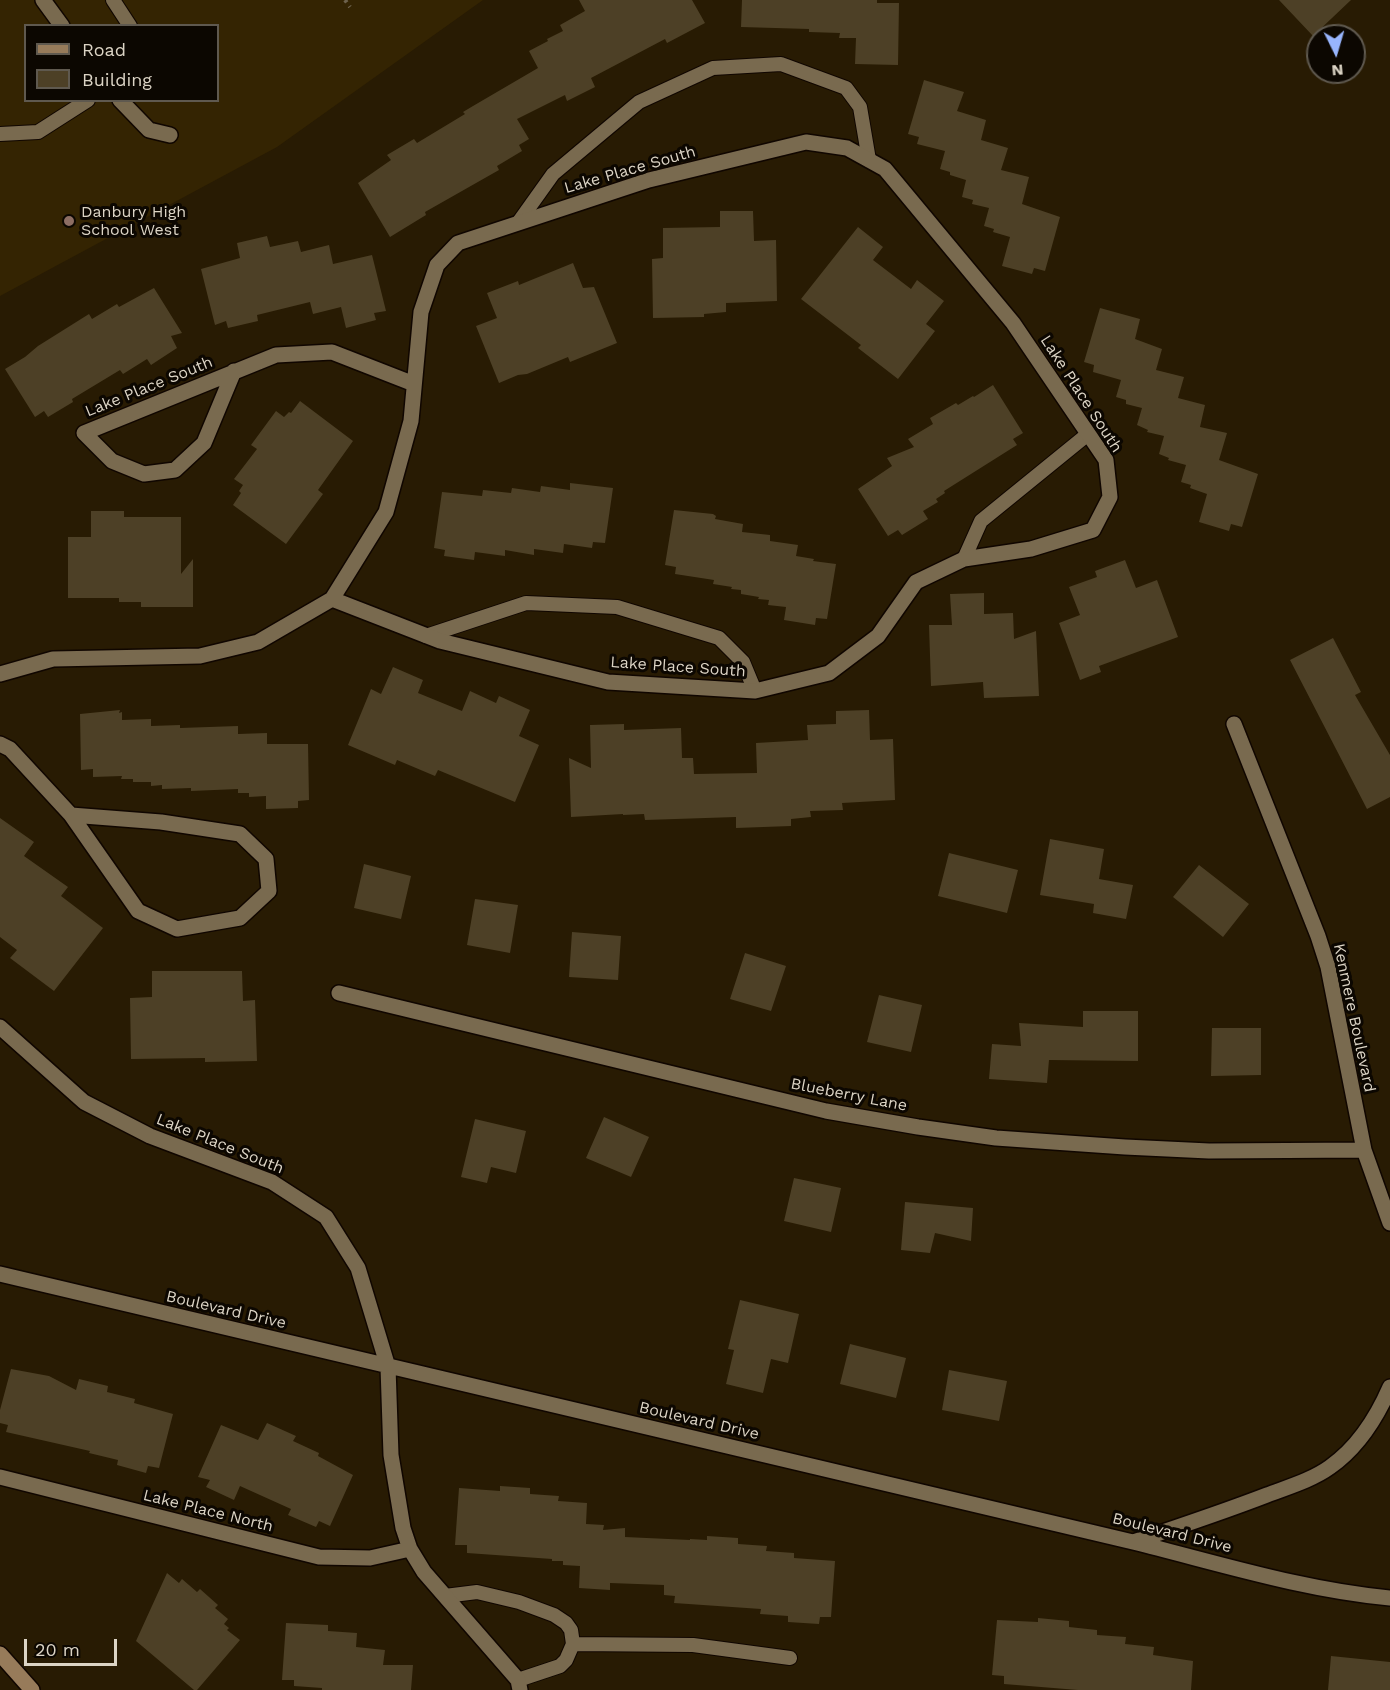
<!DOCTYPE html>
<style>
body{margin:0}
#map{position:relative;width:1390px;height:1690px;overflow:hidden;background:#281b03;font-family:"Work Sans",sans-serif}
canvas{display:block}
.legend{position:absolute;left:24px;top:24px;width:195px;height:78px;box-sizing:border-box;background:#0c0701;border:2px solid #5f594f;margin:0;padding:8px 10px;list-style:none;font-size:18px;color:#dcd4c5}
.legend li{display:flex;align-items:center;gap:12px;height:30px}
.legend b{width:30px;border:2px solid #5f594f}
.north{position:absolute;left:1306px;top:24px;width:60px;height:60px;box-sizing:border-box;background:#0c0701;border:2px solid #5f594f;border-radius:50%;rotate:175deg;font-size:16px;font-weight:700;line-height:24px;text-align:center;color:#dcd4c5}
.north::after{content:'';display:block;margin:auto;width:21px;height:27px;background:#98b5fd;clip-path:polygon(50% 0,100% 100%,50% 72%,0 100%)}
.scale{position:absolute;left:24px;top:1639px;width:93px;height:27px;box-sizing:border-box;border:3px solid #dcd4c5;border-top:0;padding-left:8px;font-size:18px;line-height:21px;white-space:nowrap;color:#dcd4c5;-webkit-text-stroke:4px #0c0701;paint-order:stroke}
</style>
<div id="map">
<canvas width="1390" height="1690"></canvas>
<ul class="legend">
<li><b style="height:8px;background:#977b5a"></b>Road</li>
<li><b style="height:16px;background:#4d4026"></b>Building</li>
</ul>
<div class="north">N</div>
<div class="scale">20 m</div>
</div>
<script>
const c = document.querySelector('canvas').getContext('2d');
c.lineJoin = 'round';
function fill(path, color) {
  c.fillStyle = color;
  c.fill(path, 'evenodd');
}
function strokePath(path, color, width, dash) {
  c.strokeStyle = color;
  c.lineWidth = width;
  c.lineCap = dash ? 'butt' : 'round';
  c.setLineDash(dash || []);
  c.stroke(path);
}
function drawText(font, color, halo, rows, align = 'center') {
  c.font = font + ' "Work Sans",sans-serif';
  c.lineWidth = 6;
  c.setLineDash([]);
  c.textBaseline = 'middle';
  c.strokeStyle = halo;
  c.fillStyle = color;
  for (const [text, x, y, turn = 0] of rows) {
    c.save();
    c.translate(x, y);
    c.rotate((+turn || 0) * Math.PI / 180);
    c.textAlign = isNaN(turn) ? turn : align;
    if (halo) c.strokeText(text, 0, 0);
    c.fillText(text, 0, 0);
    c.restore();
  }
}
fill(new Path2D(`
 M 0,0 L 483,0 L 277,147 L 0,296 ZM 26,26 L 218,26 L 218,100 L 26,100 Z`), '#342402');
fill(new Path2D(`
 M 579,0 L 692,0 L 705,23 L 667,43 L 665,39 L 591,78 L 595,87 L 567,101 L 565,95 L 517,119 L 529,139 L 519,145 L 522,151 L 497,166 L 499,170 L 425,212 L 426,215 L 390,237 L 358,183 L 391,160 L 387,155 L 414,139 L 417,143 L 465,114 L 463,112 L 473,106 L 538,68 L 529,51 L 548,41 L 547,39 L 563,31 L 560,25 L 585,11 Z
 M 742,0 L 877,0 L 877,3 L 899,3 L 898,65 L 855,64 L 856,38 L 839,38 L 840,33 L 809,32 L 809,29 L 741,27 Z
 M 1279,0 L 1351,0 L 1313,36 Z
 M 924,80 L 964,92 L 957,111 L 986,120 L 981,140 L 1008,148 L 1001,170 L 1029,177 L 1022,204 L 1060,217 L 1045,271 L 1034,268 L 1032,274 L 1002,266 L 1010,237 L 993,232 L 994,229 L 984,226 L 989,208 L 972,204 L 973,200 L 962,197 L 966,180 L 950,175 L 950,172 L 940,169 L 945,151 L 917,144 L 919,137 L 908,134 Z
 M 720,211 L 753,211 L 754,241 L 776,240 L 777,301 L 726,303 L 726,312 L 704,314 L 704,317 L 653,318 L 652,259 L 663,258 L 663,228 L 720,227 Z
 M 858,227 L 883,247 L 873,260 L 911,289 L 917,280 L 944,301 L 926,324 L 935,331 L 898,379 L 858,348 L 861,345 L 801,299 Z
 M 267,236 L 270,247 L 298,241 L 301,252 L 329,245 L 333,264 L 372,255 L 386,311 L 374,313 L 376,320 L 346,328 L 341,307 L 313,314 L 310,302 L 257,315 L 258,321 L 228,328 L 226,321 L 215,325 L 201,269 L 240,258 L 237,243 Z
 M 573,263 L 583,288 L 594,287 L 617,343 L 570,362 L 568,357 L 527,374 L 518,375 L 499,383 L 476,326 L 497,318 L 487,293 L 518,281 L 519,285 Z
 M 154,288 L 182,333 L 171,336 L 177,348 L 151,365 L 147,359 L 123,374 L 120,370 L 72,399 L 73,402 L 48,417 L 44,411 L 35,417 L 5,369 L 25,357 L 38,346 L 89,314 L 92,319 L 117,304 L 119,307 Z
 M 1100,308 L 1140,319 L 1135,339 L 1162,349 L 1156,370 L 1184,377 L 1178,398 L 1205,405 L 1200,427 L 1227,433 L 1219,460 L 1258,474 L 1242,527 L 1231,524 L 1229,531 L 1199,522 L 1207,494 L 1190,488 L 1191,485 L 1181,482 L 1186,465 L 1168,460 L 1169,458 L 1159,454 L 1164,436 L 1147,432 L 1148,430 L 1137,425 L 1142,408 L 1126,404 L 1126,400 L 1116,397 L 1121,380 L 1093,372 L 1094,365 L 1084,362 Z
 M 993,385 L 1023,433 L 1013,439 L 1017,445 L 944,491 L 945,493 L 936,499 L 938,502 L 923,511 L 928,519 L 902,535 L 898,530 L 888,536 L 858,489 L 892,466 L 887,458 L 914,447 L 908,439 L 933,424 L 930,418 L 956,403 L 958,405 L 973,396 L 974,397 Z
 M 300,401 L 353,441 L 318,490 L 323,494 L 286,544 L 233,505 L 241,493 L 239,491 L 243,485 L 234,479 L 257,449 L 251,445 L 276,411 L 284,417 L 289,412 L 291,413 Z
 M 570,483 L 613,488 L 605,543 L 593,542 L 592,548 L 564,544 L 563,553 L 534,549 L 534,555 L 505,550 L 505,556 L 475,552 L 474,560 L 444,556 L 445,550 L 434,548 L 442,492 L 482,496 L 483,490 L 511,493 L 512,488 L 540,492 L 541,486 L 570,490 Z
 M 674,510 L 713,514 L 716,516 L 715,519 L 743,524 L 742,532 L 770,535 L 770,541 L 798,545 L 796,556 L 814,559 L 813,561 L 836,564 L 827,619 L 816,618 L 815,625 L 784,620 L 786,607 L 768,605 L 769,600 L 758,599 L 759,597 L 741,594 L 741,590 L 731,589 L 732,587 L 713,584 L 714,580 L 675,574 L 676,567 L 665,565 Z
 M 91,511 L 124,511 L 124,517 L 181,517 L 181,574 L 193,559 L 193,607 L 141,607 L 141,602 L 119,602 L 119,598 L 68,598 L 68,537 L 91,537 Z
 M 1125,560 L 1136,588 L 1157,580 L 1178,637 L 1099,666 L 1101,672 L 1080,680 L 1059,623 L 1080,615 L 1069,587 L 1097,577 L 1095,571 Z
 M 984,593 L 984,614 L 1013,613 L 1014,639 L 1036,631 L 1039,696 L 984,698 L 983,682 L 931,686 L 929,625 L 952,625 L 950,594 Z
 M 1333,638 L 1361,692 L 1355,695 L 1390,755 L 1390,797 L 1367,809 L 1290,660 Z
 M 393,667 L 423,680 L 418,693 L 462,711 L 470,691 L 496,703 L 499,696 L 530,710 L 519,736 L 539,745 L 515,802 L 438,770 L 435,776 L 397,760 L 395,765 L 348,745 L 371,689 L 381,694 Z
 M 120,710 L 119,713 L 122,712 L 122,720 L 151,719 L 151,726 L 180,725 L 180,728 L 238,726 L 238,734 L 267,733 L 267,744 L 308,744 L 309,800 L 298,801 L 298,808 L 266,809 L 266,796 L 249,797 L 249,793 L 238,793 L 238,789 L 191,791 L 191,788 L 162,789 L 162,785 L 151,786 L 151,782 L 133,782 L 133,779 L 121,779 L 122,776 L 93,777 L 93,769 L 81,770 L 80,714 Z
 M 869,710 L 870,740 L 893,739 L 895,800 L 842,803 L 843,810 L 810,811 L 811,817 L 791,819 L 791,826 L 736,828 L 736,817 L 645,820 L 644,814 L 623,815 L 623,814 L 571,817 L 569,758 L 591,768 L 590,725 L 624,724 L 624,730 L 681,728 L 682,758 L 693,758 L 694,774 L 757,773 L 756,743 L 808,740 L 807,725 L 836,724 L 836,711 Z
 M 0,818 L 34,842 L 24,856 L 68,887 L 61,896 L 103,928 L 54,991 L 10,958 L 17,950 L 0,937 Z
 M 1050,839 L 1104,849 L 1099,879 L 1133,885 L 1126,919 L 1093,913 L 1094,904 L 1040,895 Z
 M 949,853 L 1018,870 L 1007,913 L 938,896 Z
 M 364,864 L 411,876 L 401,919 L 354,908 Z
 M 1199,865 L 1249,904 L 1223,937 L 1173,897 Z
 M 475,899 L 518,905 L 510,953 L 467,945 Z
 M 572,932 L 621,936 L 618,980 L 569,977 Z
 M 745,953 L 786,966 L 771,1011 L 730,999 Z
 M 152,971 L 242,971 L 243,1001 L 255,1000 L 257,1061 L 205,1062 L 205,1058 L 131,1059 L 130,998 L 152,997 Z
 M 879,995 L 922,1005 L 911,1052 L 867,1042 Z
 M 1083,1011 L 1138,1011 L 1138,1061 L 1049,1060 L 1047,1083 L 989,1079 L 992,1044 L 1021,1046 L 1019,1023 L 1083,1027 Z
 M 1212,1028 L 1261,1028 L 1261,1075 L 1211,1076 Z
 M 604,1117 L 649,1137 L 631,1177 L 586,1158 Z
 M 475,1119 L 526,1131 L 516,1173 L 491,1167 L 487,1183 L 461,1177 Z
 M 794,1178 L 841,1188 L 831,1232 L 784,1221 Z
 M 905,1202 L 973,1208 L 971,1241 L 935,1233 L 930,1253 L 901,1250 Z
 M 740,1300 L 799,1314 L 788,1363 L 771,1359 L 763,1393 L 726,1384 L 734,1350 L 728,1349 Z
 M 850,1344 L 906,1358 L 896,1398 L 840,1384 Z
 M 11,1369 L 49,1376 L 76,1390 L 79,1379 L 108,1386 L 107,1392 L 135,1399 L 134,1403 L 173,1414 L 159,1468 L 148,1466 L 146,1473 L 117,1465 L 118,1460 L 89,1453 L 90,1451 L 6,1432 L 8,1425 L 0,1423 L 0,1410 Z
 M 949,1370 L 1007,1381 L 999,1421 L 942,1410 Z
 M 267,1423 L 296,1436 L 293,1441 L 319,1453 L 318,1456 L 353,1475 L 330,1526 L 319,1521 L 316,1527 L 288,1515 L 291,1509 L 240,1486 L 234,1500 L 206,1487 L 210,1480 L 198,1477 L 221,1425 L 258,1440 Z
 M 500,1486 L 530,1488 L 530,1494 L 559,1496 L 558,1501 L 587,1503 L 586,1524 L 604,1525 L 603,1530 L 625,1528 L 625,1537 L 690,1540 L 690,1539 L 707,1540 L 707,1536 L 738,1538 L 738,1544 L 767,1546 L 766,1551 L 794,1553 L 794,1558 L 835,1561 L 831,1617 L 820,1617 L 819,1624 L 788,1622 L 788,1616 L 760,1614 L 761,1609 L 674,1603 L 675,1596 L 664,1595 L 664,1585 L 610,1583 L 610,1590 L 579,1588 L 580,1566 L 563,1565 L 563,1561 L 552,1561 L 552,1559 L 467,1553 L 467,1545 L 455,1545 L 459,1488 L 500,1491 Z
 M 167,1573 L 179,1583 L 182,1579 L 197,1592 L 200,1589 L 218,1605 L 215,1608 L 228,1619 L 224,1624 L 229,1628 L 227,1630 L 240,1640 L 197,1690 L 194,1690 L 136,1641 Z
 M 1038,1618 L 1069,1621 L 1069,1627 L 1097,1630 L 1097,1635 L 1126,1637 L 1125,1644 L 1154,1647 L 1153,1655 L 1193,1661 L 1191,1690 L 1078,1690 L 1004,1684 L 1004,1676 L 992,1675 L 997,1620 L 1038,1622 Z
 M 286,1623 L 328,1625 L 328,1631 L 357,1633 L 356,1647 L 385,1650 L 383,1665 L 413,1665 L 411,1690 L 322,1690 L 322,1688 L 294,1686 L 294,1680 L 282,1680 Z
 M 1331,1656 L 1390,1662 L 1390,1690 L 1328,1690 Z`), '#4d4026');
const lane = new Path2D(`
 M 113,0 L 130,26
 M 0,134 L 38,132 L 88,100
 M 518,223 L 553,174 L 639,102 L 713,68 L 781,64 L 846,88 L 860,107 L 869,160
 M 964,559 L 981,521 L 1088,434
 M 426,636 L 526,603 L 617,607 L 719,638 L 743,662 L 755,691
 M 445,1596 L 477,1592 L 519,1602 L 554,1615 L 566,1623 L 571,1630 L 573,1644 L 566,1660 L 560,1666 L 518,1680
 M 573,1644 L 693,1645 L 790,1658`);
const street = new Path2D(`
 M 43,0 L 62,26
 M 120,100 L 149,130 L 170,135
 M 234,371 L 204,443 L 175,470 L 144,474 L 112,461 L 84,433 L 276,355 L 332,352 L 414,384
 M 0,674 L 53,659 L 200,656 L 258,642 L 332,599 L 386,512 L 411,421 L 421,312 L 437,265 L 458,243 L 649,180 L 806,142 L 847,148 L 885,169 L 1013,323 L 1106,460 L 1110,497 L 1093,530 L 1031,549 L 964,559 L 916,582 L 878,636 L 829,673 L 755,691 L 608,682 L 440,641 L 332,599
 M 1234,724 L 1318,936 L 1328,967 L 1364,1150 L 1390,1223
 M 0,744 L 10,749 L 71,815 L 138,911 L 177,929 L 240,918 L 269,891 L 266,859 L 240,834 L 161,822 L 71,815
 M 339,993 L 826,1111 L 918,1127 L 996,1138 L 1125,1147 L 1209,1151 L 1364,1150
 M 0,1027 L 84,1102 L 150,1136 L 272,1182 L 326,1217 L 358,1268 L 388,1367 L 391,1455 L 403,1528 L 410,1549 L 424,1572 L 518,1680 L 520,1690
 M 0,1274 L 1133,1542 C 1218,1563 1303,1590 1390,1598
 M 0,1477 L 319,1557 L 370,1558 L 410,1549
 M 1133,1542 C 1178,1527 1223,1512 1267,1495 C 1288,1487 1312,1480 1330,1467 C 1357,1448 1377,1417 1390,1387`);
const secondary = new Path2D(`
 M 0,1654 L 32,1690`);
strokePath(lane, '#100600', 16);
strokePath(street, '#100600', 18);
strokePath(secondary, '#100600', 18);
strokePath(new Path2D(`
 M 345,0 L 350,7`), '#6d624d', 4, [3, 4.5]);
strokePath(lane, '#796a4f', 14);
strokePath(street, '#796a4f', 15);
strokePath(secondary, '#977b5a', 15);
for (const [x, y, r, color] of [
 [69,221,6,"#8d6e63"]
]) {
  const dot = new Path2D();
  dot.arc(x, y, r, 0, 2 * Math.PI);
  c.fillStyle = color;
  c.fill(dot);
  strokePath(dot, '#0c0701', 2);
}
drawText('16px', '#dcd4c5', '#0c0701', [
 ["Lake Place South",630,170,-16],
 ["Lake Place South",149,387,-22],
 ["Lake Place South",1081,394,57],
 ["Lake Place South",678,667,4],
 ["Kenmere Boulevard",1354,1018,78],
 ["Blueberry Lane",849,1095,11],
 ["Lake Place South",220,1144,22],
 ["Boulevard Drive",226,1310,13],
 ["Boulevard Drive",699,1421,13],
 ["Lake Place North",208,1511,14],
 ["Boulevard Drive",1172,1533,14]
]);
drawText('16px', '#dcd4c5', '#0c0701', [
 ["Danbury High",81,212],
 ["School West",81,230]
], 'left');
</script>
